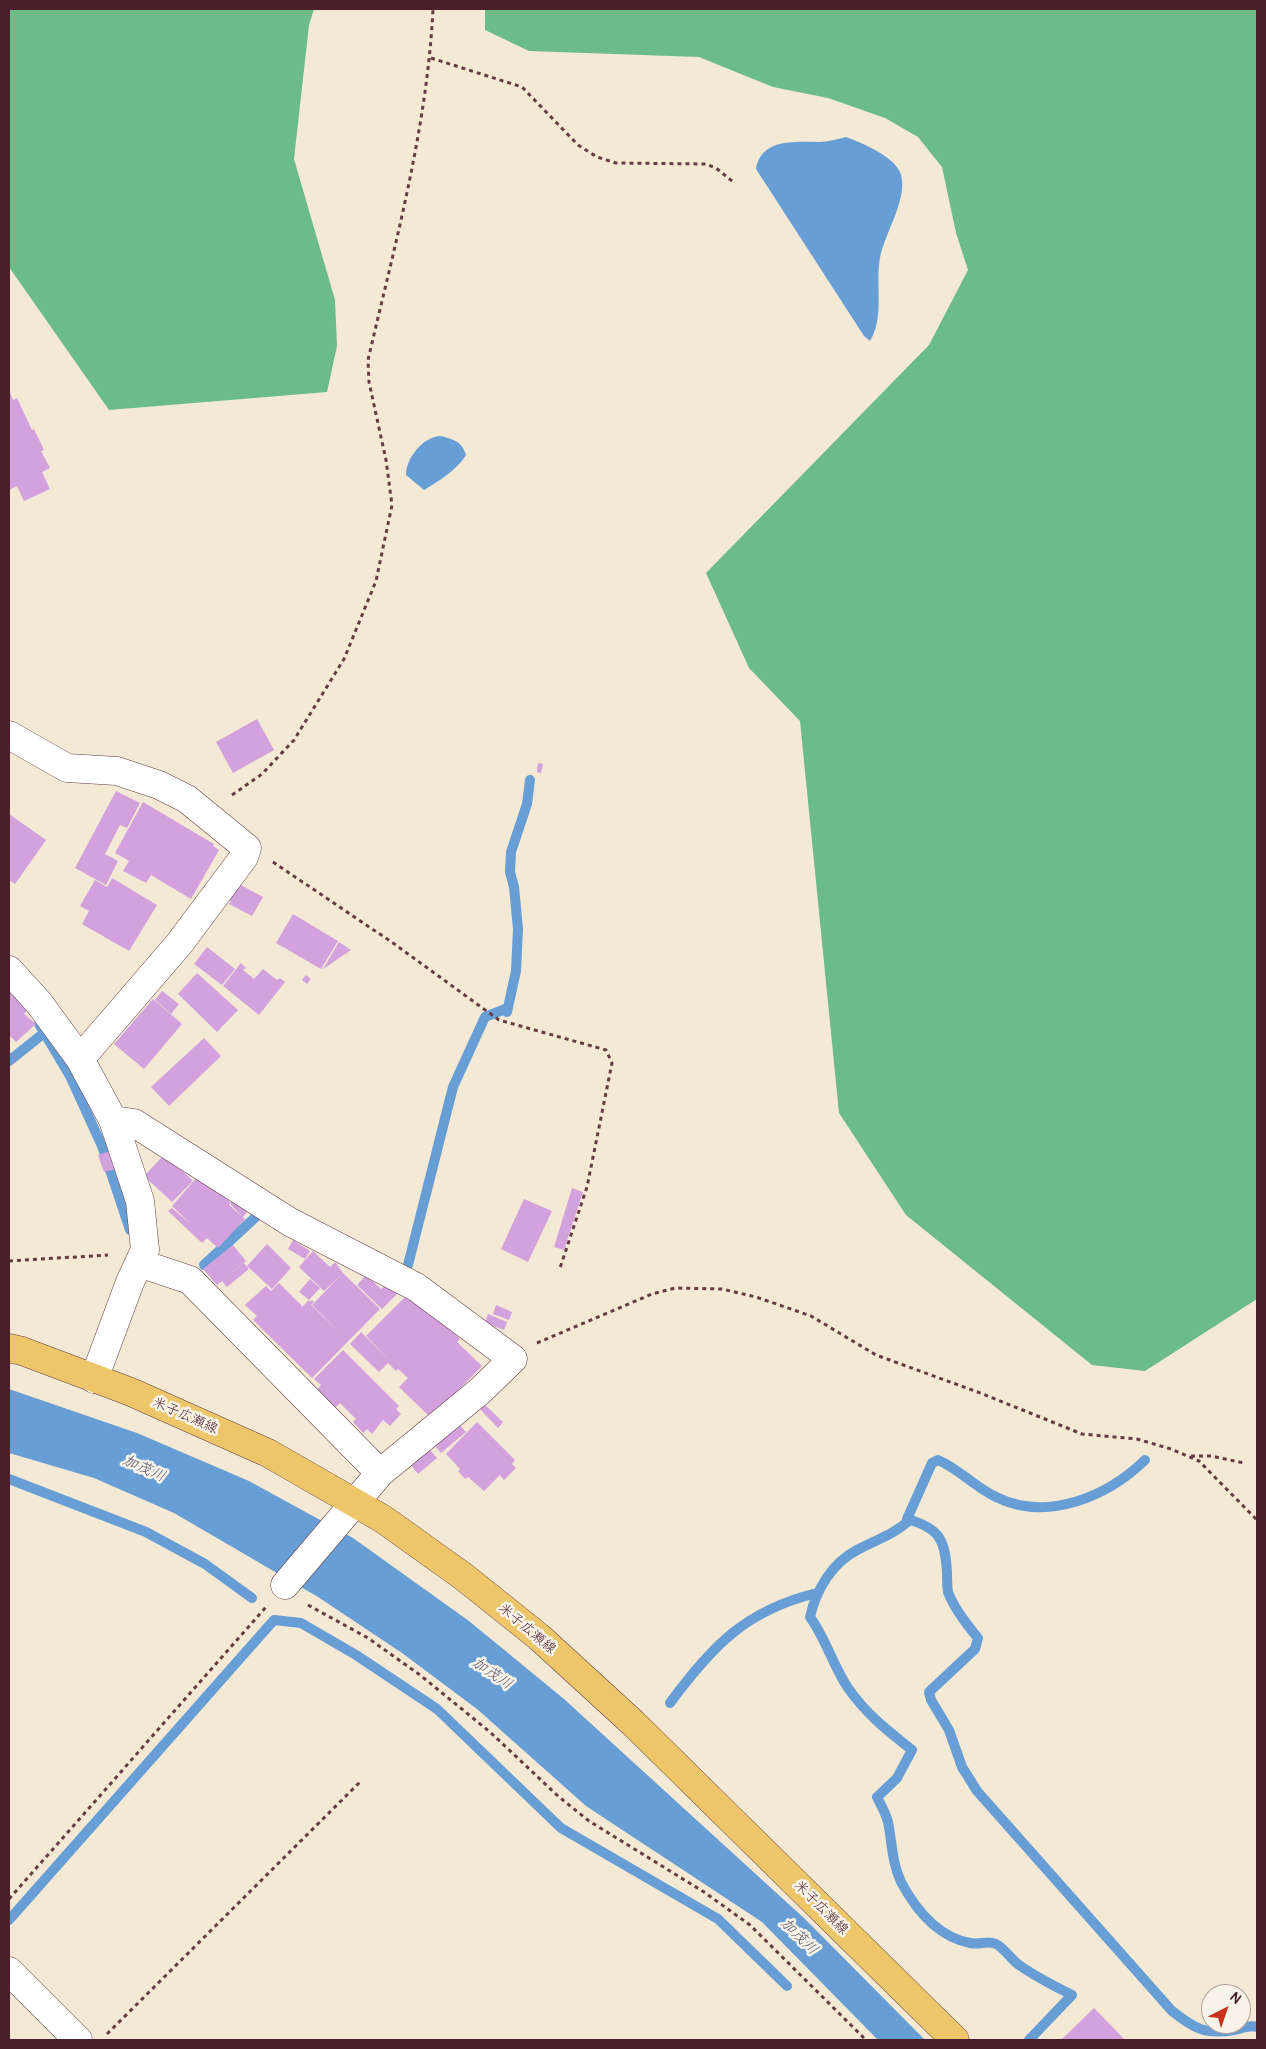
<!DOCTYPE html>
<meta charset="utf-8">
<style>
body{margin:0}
#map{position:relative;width:1266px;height:2049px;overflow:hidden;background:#f4e9d4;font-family:Pangolin,sans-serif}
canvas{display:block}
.frame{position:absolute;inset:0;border:10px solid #4a1f2b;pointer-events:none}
.north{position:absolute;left:1201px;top:1984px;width:50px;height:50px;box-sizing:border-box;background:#f7f3e8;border:1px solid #b29e9c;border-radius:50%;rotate:41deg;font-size:14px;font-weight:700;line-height:20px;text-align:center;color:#4a1f2b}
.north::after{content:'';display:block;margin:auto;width:18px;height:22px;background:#c8321e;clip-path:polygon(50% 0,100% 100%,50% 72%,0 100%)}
</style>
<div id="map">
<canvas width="1266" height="2049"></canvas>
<div class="frame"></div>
<div class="north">N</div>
</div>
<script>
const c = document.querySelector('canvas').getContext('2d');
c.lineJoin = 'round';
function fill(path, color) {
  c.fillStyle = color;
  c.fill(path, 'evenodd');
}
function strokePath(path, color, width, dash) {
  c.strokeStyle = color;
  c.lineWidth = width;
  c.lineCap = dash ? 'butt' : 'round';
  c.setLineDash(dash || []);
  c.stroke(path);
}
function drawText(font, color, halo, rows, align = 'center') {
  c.font = font + ' Pangolin,"Klee One",sans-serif';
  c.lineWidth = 5;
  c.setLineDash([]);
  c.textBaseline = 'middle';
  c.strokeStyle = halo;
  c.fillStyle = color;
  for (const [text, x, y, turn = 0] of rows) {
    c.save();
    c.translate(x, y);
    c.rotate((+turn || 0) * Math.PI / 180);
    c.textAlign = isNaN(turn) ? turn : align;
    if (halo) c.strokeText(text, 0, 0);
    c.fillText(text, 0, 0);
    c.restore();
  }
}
fill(new Path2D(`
 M 9,9 L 314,9 L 309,25 L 294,159 L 335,300 L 337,346 L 327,392 L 109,410 L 9,267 Z
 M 485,9 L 1257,9 L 1257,1299 L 1145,1371 L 1092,1365 L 906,1215 L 839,1113 L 800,721 L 749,668 L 706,573 L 929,345 L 968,270 L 956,233 L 942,167 L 918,137 L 885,118 L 828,98 L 773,87 L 699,57 L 529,51 L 485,30 Z`), '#6bbc87');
fill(new Path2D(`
 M 846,137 C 862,143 893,156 900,172 C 910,196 884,234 880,258 C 875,284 885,317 870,341 L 864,336 L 756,169 C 761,138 796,142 819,142 C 828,142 837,139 846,137 Z
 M 440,436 C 453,439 462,441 466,455 C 457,470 439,481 424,490 L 406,475 C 406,458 423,437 440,436 Z
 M 9,1389 L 137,1433 L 249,1481 L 353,1538 L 469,1621 L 564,1699 L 805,1919 L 925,2040 L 878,2040 L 762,1922 L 586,1806 L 477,1709 L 402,1653 L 318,1597 L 174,1513 L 94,1478 L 9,1453 Z`), '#679ed5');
strokePath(new Path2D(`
 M 507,1012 L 516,971 L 518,929 L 514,887 L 510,872 L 511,852 L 527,804 L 530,780
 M 39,1024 L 70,1076 L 102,1146 L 130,1230
 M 9,1061 L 44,1033
 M 204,1265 L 260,1213 L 265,1217
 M 408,1265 L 453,1087 L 485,1017 L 508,1008
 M 1145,1460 C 1107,1497 1047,1522 996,1497 C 975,1487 959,1469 938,1460 L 932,1463 L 907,1519 C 940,1528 945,1540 947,1572 C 947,1578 947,1586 948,1592 C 954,1608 967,1625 978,1638 L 975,1649 L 929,1692 L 931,1700 L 949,1730 L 962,1767 L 977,1791 L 1172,2011 C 1195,2029 1205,2035 1234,2030 C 1242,2029 1249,2024 1257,2027
 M 9,1479 L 146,1532 L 205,1564 L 252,1598
 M 910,1520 C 894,1534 876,1540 857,1550 C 832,1563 816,1590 810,1617 C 826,1639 833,1666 848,1688 C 867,1715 887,1730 912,1750 L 897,1778 L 877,1797 C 881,1805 886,1814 888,1822 C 892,1842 892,1863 901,1882 C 916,1910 938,1937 970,1943 C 980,1945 987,1940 996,1944 C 1005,1949 1011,1959 1019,1965 C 1036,1977 1054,1986 1072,1995 L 1029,2040
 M 670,1703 C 712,1646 746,1610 817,1593
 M 9,1920 L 274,1620 L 301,1623 L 356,1655 L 437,1709 L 561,1828 L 718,1919 L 787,1986`), '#679ed5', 10);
fill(new Path2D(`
 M 9,390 L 13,400 L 17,398 L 32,430 L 34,429 L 44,450 L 41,451 L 50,468 L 42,472 L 50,489 L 24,501 L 17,486 L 9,490 Z
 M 257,719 L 274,750 L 233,773 L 216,742 Z
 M 538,763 L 543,764 L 541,773 L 537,772 Z
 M 116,791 L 140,803 L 127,828 L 120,825 L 105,854 L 118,861 L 106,885 L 75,868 Z
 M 143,802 L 214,844 L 213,846 L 219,850 L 191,899 L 151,875 L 146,883 L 123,871 L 129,861 L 115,853 Z
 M 9,814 L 46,840 L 15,884 L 9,880 Z
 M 112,878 L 157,905 L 129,951 L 82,924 L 89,911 L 80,906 L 95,880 L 107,887 Z
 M 237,883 L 263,897 L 252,916 L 229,904 L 231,901 L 228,900 Z
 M 293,914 L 338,941 L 321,969 L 276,943 Z
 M 339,942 L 351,950 L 323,969 Z
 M 207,947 L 235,969 L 222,985 L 194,964 Z
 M 241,963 L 246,968 L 243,970 L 254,979 L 263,969 L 277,980 L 280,978 L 285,982 L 259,1015 L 223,986 Z
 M 197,973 L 238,1010 L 217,1032 L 178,994 Z
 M 306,975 L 311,979 L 307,984 L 302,980 Z
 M 9,989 L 28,1009 L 24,1014 L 36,1024 L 16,1042 L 9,1035 Z
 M 162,991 L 179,1004 L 171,1014 L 155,1000 Z
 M 153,999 L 182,1024 L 144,1069 L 114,1044 Z
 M 204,1038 L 221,1056 L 169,1106 L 151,1087 Z
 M 110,1151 L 116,1169 L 104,1172 L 98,1155 Z
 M 165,1154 L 193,1181 L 172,1202 L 144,1176 Z
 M 198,1176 L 215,1188 L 231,1203 L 229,1205 L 245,1219 L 218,1248 L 207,1238 L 202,1243 L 168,1211 L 172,1208 L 192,1225 L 172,1206 Z
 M 572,1188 L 583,1192 L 564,1250 L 554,1247 Z
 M 235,1198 L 249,1210 L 243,1217 L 231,1205 L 231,1202 Z
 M 524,1199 L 552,1211 L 528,1262 L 501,1249 Z
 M 293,1240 L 310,1251 L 305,1259 L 288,1249 Z
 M 267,1244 L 291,1268 L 272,1289 L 247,1266 Z
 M 233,1245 L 246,1261 L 224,1279 L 244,1263 L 249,1269 L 227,1287 L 222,1281 L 217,1285 L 203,1269 Z
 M 313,1251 L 330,1267 L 335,1262 L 343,1273 L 380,1309 L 312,1378 L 253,1320 L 257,1316 L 245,1305 L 266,1286 L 271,1291 L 279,1283 L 302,1306 L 301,1308 L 309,1300 L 310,1302 L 312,1300 L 314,1302 L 311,1305 L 340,1333 L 312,1305 L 340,1276 L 324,1291 L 299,1267 Z
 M 366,1275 L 381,1289 L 388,1282 L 399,1292 L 382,1309 L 357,1285 Z
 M 310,1279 L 320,1288 L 309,1300 L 299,1292 Z
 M 407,1295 L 429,1315 L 432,1311 L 460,1339 L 457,1342 L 482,1366 L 431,1418 L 399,1387 L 408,1378 L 398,1369 L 396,1371 L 388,1363 L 379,1372 L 350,1344 L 361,1332 L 392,1363 L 366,1336 Z
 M 496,1305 L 512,1312 L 509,1320 L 493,1314 Z
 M 488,1314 L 507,1322 L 504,1330 L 485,1323 Z
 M 343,1350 L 399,1406 L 396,1409 L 401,1414 L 390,1426 L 383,1420 L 372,1434 L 367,1429 L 363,1433 L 353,1422 L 356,1419 L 340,1403 L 335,1408 L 317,1390 L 321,1385 L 314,1379 Z
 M 482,1402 L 503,1422 L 498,1428 L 478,1407 Z
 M 456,1421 L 466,1432 L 441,1453 L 433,1443 Z
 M 477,1422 L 515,1460 L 512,1464 L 516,1468 L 504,1480 L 500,1475 L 484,1491 L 468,1477 L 465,1479 L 458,1471 L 460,1469 L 446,1454 Z
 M 430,1450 L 437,1458 L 418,1474 L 411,1465 Z
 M 1094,2008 L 1125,2040 L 1061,2040 Z`), '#d2a1de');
const minor = new Path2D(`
 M 9,735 L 67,768 L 117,771 L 159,785 L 187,799 L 247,848 L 244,857 L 179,944 L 80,1059
 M 9,970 L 39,1003 L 80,1059 L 113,1120 L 140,1201 L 145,1250 L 130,1282 L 94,1379
 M 113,1120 L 134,1123 L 290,1222 L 416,1287 L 513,1359 L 480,1391 L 380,1473
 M 139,1263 L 190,1280 L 380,1473 L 285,1585
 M 9,1971 L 78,2040`);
const major = new Path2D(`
 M 9,1348 L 22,1351 L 131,1392 L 268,1453 L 383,1519 L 464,1577 L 539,1637 L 633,1723 L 955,2040`);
strokePath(minor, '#643d44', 29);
strokePath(major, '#643d44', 29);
strokePath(new Path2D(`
 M 431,58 L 522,87 L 578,145 L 597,157 L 616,163 L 706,164 L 716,168 L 732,181
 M 232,795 L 262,774 L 294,740 L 344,659 L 376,581 L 392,505 L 386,460 L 369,382 L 368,360 C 395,244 427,129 433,9
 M 273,862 L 393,943 L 499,1020 L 606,1050 L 612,1063 L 587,1187 L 560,1268
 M 9,1261 L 108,1255
 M 537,1343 L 652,1294 L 675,1288 L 722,1289 L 756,1297 L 811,1316 L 876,1355 L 983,1394 L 1082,1434 L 1137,1439 L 1171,1449 L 1199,1461 L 1257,1520
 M 1191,1456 L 1211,1456 L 1244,1463
 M 308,1605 L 368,1638 L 420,1675 L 490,1732 L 558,1796 L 589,1821 L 704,1892 L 750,1925 L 866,2040
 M 9,1899 L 266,1607
 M 107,2034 L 361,1781`), '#643d44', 3, [4, 4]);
strokePath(minor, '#fff', 28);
strokePath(major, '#ecc669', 28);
drawText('14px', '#4a1f2b', '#f7f3e8', [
 ["米子広瀬線",185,1416,24],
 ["米子広瀬線",527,1629,40],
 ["米子広瀬線",821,1908,45]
]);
drawText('italic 15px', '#56526f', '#f7f3e8', [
 ["加茂川",144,1469,24],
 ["加茂川",492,1674,34],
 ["加茂川",799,1937,44]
]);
</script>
